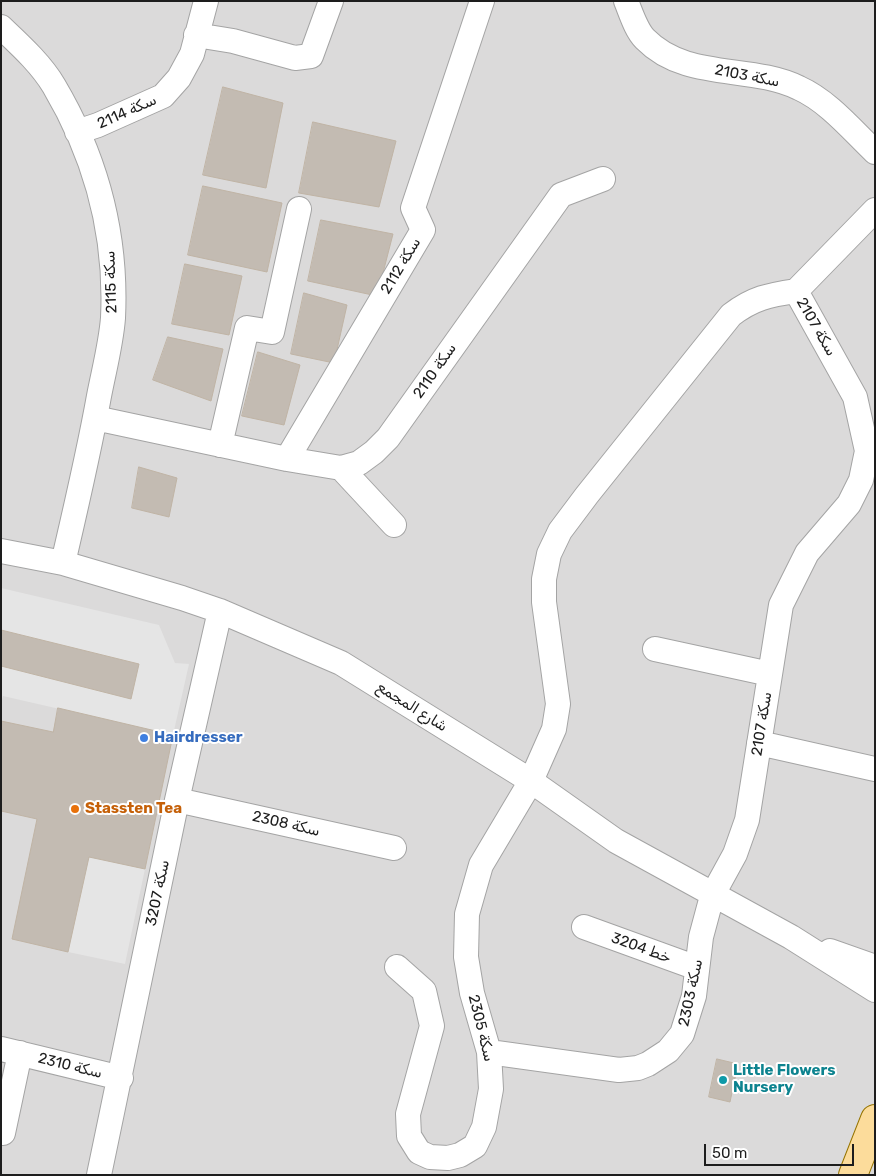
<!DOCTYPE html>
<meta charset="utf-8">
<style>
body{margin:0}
#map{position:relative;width:876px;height:1176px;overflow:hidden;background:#eeece3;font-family:Rubik,sans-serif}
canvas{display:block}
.frame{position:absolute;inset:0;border:2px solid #1d1d1d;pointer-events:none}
.scale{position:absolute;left:704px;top:1144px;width:150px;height:22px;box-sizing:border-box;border:2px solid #1d1d1d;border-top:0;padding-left:6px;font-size:15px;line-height:18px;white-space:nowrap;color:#1d1d1d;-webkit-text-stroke:4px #fff;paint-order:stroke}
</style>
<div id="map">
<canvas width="876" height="1176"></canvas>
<div class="frame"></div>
<div class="scale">50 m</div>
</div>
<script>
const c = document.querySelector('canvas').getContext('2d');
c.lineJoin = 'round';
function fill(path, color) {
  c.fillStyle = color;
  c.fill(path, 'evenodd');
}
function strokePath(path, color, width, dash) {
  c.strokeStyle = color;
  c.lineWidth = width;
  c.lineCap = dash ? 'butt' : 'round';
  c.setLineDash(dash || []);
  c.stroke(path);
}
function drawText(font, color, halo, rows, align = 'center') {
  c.font = font + ' Rubik,"Noto Sans Arabic",sans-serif';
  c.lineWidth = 4;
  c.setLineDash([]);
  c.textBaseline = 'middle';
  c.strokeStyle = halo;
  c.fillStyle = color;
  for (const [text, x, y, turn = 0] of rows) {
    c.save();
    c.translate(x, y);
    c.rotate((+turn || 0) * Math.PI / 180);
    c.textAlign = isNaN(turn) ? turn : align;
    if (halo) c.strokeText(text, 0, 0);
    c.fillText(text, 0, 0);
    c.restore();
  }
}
fill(new Path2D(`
 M 1,1 L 875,1 L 875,1175 L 1,1175 Z`), '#dbdada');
fill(new Path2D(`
 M 1,588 L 159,625 L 175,663 L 189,664 L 173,735 L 3,696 L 1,702 Z
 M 89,857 L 145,869 L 125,964 L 68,952 Z`), '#e5e5e5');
const building = new Path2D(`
 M 223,87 L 283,103 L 266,188 L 203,175 Z
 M 313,122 L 396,141 L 379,207 L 299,193 Z
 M 203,186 L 282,203 L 267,272 L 188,255 Z
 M 321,220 L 393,234 L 377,296 L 308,281 Z
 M 185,264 L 242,276 L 229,335 L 172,324 Z
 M 304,293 L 347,305 L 334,363 L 291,354 Z
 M 168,337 L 223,349 L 211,401 L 153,380 Z
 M 258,352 L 300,365 L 284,425 L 242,416 Z
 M 139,467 L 177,478 L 169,517 L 132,508 Z
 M 1,630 L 139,664 L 131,699 L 1,666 Z
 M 58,708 L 173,735 L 145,869 L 89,857 L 68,952 L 12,939 L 37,819 L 1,811 L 1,721 L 53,732 Z
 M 717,1059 L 738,1064 L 730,1102 L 709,1097 Z`);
fill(building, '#c3bbb2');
strokePath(building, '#c0b4a5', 1);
const minor = new Path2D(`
 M 626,1 C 631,13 636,30 645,39 C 686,81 750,64 799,88 C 828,101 852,130 875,152
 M 1,27 C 20,45 41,64 54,86 C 96,157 117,236 113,318 C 111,344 104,370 99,396 C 89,452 76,507 63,563
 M 196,35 L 233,41 L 295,58 L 311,56 L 331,1
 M 77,132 L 98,125 L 163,96 L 179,78 L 192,54 L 206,1
 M 796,291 L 875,210
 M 95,418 L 287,459 L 341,468 L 359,463 L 374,452 L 388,438 L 561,195 L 603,179
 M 220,445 L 247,328 L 272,332 L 299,209
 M 287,459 L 423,230 L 413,208 L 482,1
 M 341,468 L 394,525
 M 1,551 L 63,563 L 182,598 L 220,611 L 341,663 L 531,781 L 616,841 L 791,937 L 875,990
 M 655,649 L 770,674
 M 759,743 L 875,769
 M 177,800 L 394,848
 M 584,927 L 697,968
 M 830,951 L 875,967
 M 397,967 L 424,991 L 432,1026 L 408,1114 L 409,1136 L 419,1152 L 430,1157 L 448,1158 L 460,1155 L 475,1146 L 484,1127 L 491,1089 L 489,1052 L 472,993 L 466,957 L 467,914 L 481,865 L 531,781 L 554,729 L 558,704 L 544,602 L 544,579 L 549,554 L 560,531 L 587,495 L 731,315 C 753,298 769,295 796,291
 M 1,1049 L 121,1078
 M 489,1052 L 619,1070 L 638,1068 L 648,1064 L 668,1051 L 682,1034 L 694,996 L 701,937 L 712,896 L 735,854 L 747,820 L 781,605 L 807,553 L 849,504 L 861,480 L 867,451 L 855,397 L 796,291
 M 3,1133 L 20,1053
 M 99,1175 L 177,800 L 220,611`);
const major = new Path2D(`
 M 853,1175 L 875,1119`);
strokePath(minor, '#a4a4a4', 26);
strokePath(major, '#967400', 30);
strokePath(minor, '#fff', 24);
strokePath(major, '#fcdc9b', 28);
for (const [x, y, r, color] of [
 [144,738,5,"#3f7fe0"],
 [75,809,5,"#e8710a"],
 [723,1080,5,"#0f9aa8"]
]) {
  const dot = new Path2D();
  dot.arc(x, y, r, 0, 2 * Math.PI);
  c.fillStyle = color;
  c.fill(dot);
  strokePath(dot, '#fff', 2);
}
drawText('15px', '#1d1d1d', '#fff', [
 ["سكة 2103",747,76,11],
 ["سكة 2114",127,112,-24],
 ["سكة 2112",401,266,-59],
 ["سكة 2115",111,282,-92],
 ["سكة 2107",816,327,60],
 ["سكة 2110",435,371,-55],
 ["شارع المجمع",412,707,32],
 ["سكة 2107",762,724,-81],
 ["سكة 2308",286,824,13],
 ["سكة 3207",158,893,-78],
 ["3204 خط",641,948,20],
 ["سكة 2303",691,993,-78],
 ["سكة 2305",481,1028,76],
 ["سكة 2310",70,1066,14]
]);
drawText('bold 15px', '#366cbe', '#fff', [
 ["Hairdresser",154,738]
], 'left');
drawText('bold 15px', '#c56008', '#fff', [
 ["Stassten Tea",85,809]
], 'left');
drawText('bold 15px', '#0d838f', '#fff', [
 ["Little Flowers",733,1071],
 ["Nursery",733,1088]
], 'left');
</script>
